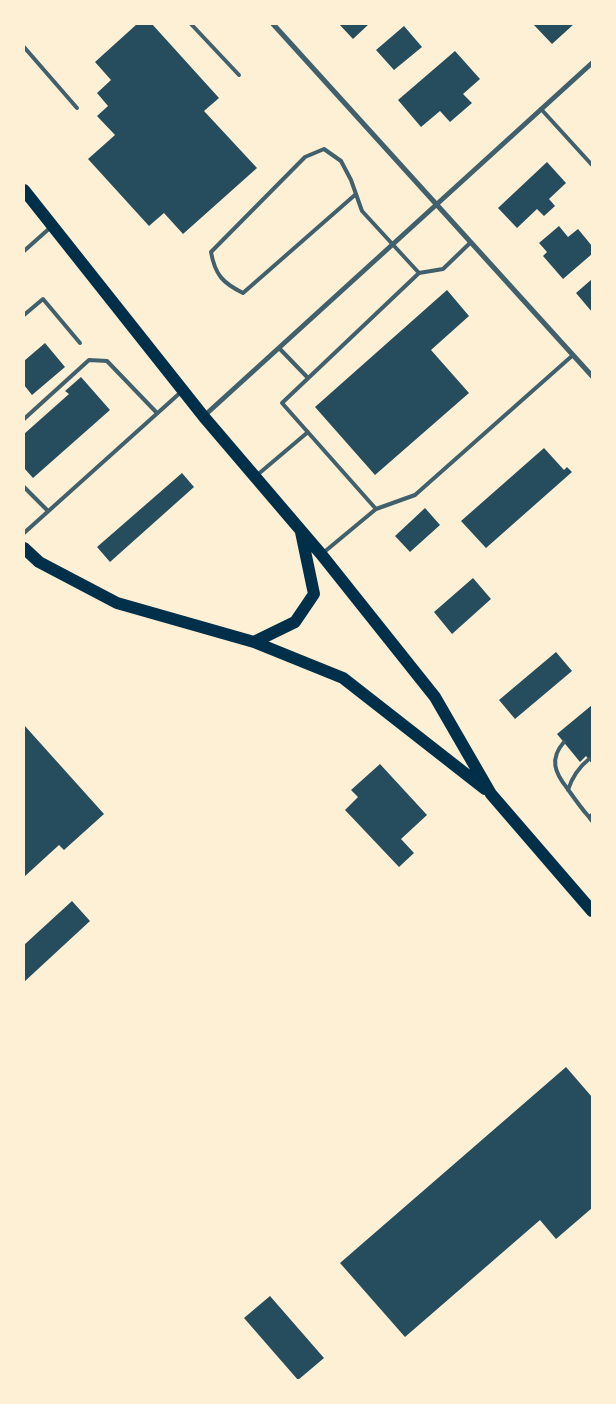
<!DOCTYPE html>
<style>
body{margin:0}
#map{position:relative;width:616px;height:1404px;overflow:hidden;background:#fdf0d5;font-family:"Space Grotesk",sans-serif}
canvas{display:block}
.frame{position:absolute;inset:0;border:25px solid #fdf0d5;pointer-events:none}
</style>
<div id="map">
<canvas width="616" height="1404"></canvas>
<div class="frame"></div>
</div>
<script>
const c = document.querySelector('canvas').getContext('2d');
c.lineJoin = 'round';
function fill(path, color) {
  c.fillStyle = color;
  c.fill(path, 'evenodd');
}
function strokePath(path, color, width, dash) {
  c.strokeStyle = color;
  c.lineWidth = width;
  c.lineCap = dash ? 'butt' : 'round';
  c.setLineDash(dash || []);
  c.stroke(path);
}
fill(new Path2D(`
 M 137,24 L 152,24 L 219,98 L 204,111 L 257,168 L 183,234 L 164,213 L 149,226 L 88,159 L 115,135 L 97,116 L 108,106 L 97,93 L 111,80 L 95,62 Z
 M 339,24 L 369,24 L 353,39 Z
 M 533,24 L 574,24 L 552,44 Z
 M 404,26 L 422,47 L 394,70 L 376,50 Z
 M 455,51 L 480,79 L 463,94 L 472,103 L 450,122 L 440,111 L 421,127 L 398,100 Z
 M 547,162 L 566,183 L 549,199 L 555,206 L 544,216 L 537,209 L 517,228 L 498,208 Z
 M 559,226 L 568,237 L 578,229 L 592,246 L 592,254 L 563,279 L 543,256 L 547,252 L 539,243 Z
 M 592,279 L 592,312 L 576,293 Z
 M 447,290 L 469,316 L 431,350 L 469,393 L 375,475 L 315,407 Z
 M 45,343 L 65,367 L 32,395 L 24,385 L 24,361 Z
 M 81,377 L 110,410 L 33,478 L 24,468 L 24,434 L 69,394 L 65,391 Z
 M 544,448 L 564,470 L 567,467 L 572,472 L 486,548 L 461,521 Z
 M 182,473 L 194,487 L 110,562 L 97,547 Z
 M 425,508 L 440,525 L 410,552 L 395,536 Z
 M 473,578 L 491,599 L 452,634 L 434,612 Z
 M 556,652 L 572,671 L 515,719 L 499,700 Z
 M 592,705 L 592,764 L 586,756 L 580,762 L 557,734 Z
 M 24,725 L 104,814 L 64,850 L 59,845 L 24,877 Z
 M 380,764 L 427,815 L 401,839 L 414,853 L 399,867 L 345,810 L 358,797 L 351,790 Z
 M 72,901 L 90,921 L 24,982 L 24,945 Z
 M 566,1067 L 592,1097 L 592,1208 L 556,1239 L 540,1220 L 405,1337 L 340,1263 Z
 M 270,1296 L 324,1358 L 298,1380 L 244,1318 Z`), '#264d5e');
strokePath(new Path2D(`
 M 191,24 L 239,75
 M 24,47 L 77,108
 M 541,109 L 592,165
 M 24,251 L 51,227
 M 419,273 L 443,269 L 470,243
 M 24,315 L 43,299 L 80,343
 M 279,348 L 308,378
 M 24,419 L 89,360 L 107,361 L 157,413
 M 256,476 L 308,432
 M 24,487 L 48,511
 M 376,509 L 415,495 L 573,355
 M 24,533 L 181,392
 M 323,553 L 376,509 L 282,403 L 419,273 L 362,211 L 351,180 L 341,161 L 324,149 L 305,157 L 211,252 C 215,275 223,283 243,293 L 356,194
 M 564,742 C 549,759 555,773 567,788 C 574,798 581,808 589,817
 M 568,790 C 572,777 578,768 589,759
 M 592,815 L 589,817 L 592,821`), '#3f606c', 4);
strokePath(new Path2D(`
 M 273,24 L 592,376
 M 204,416 L 592,63`), '#3f606c', 5);
strokePath(new Path2D(`
 M 24,190 L 204,417 L 321,554 L 435,697 L 491,794 L 592,911
 M 24,548 L 39,562 L 117,603 L 254,642 L 343,678 L 485,789
 M 254,642 L 295,622 L 314,594 L 301,532`), '#003049', 12);
</script>
